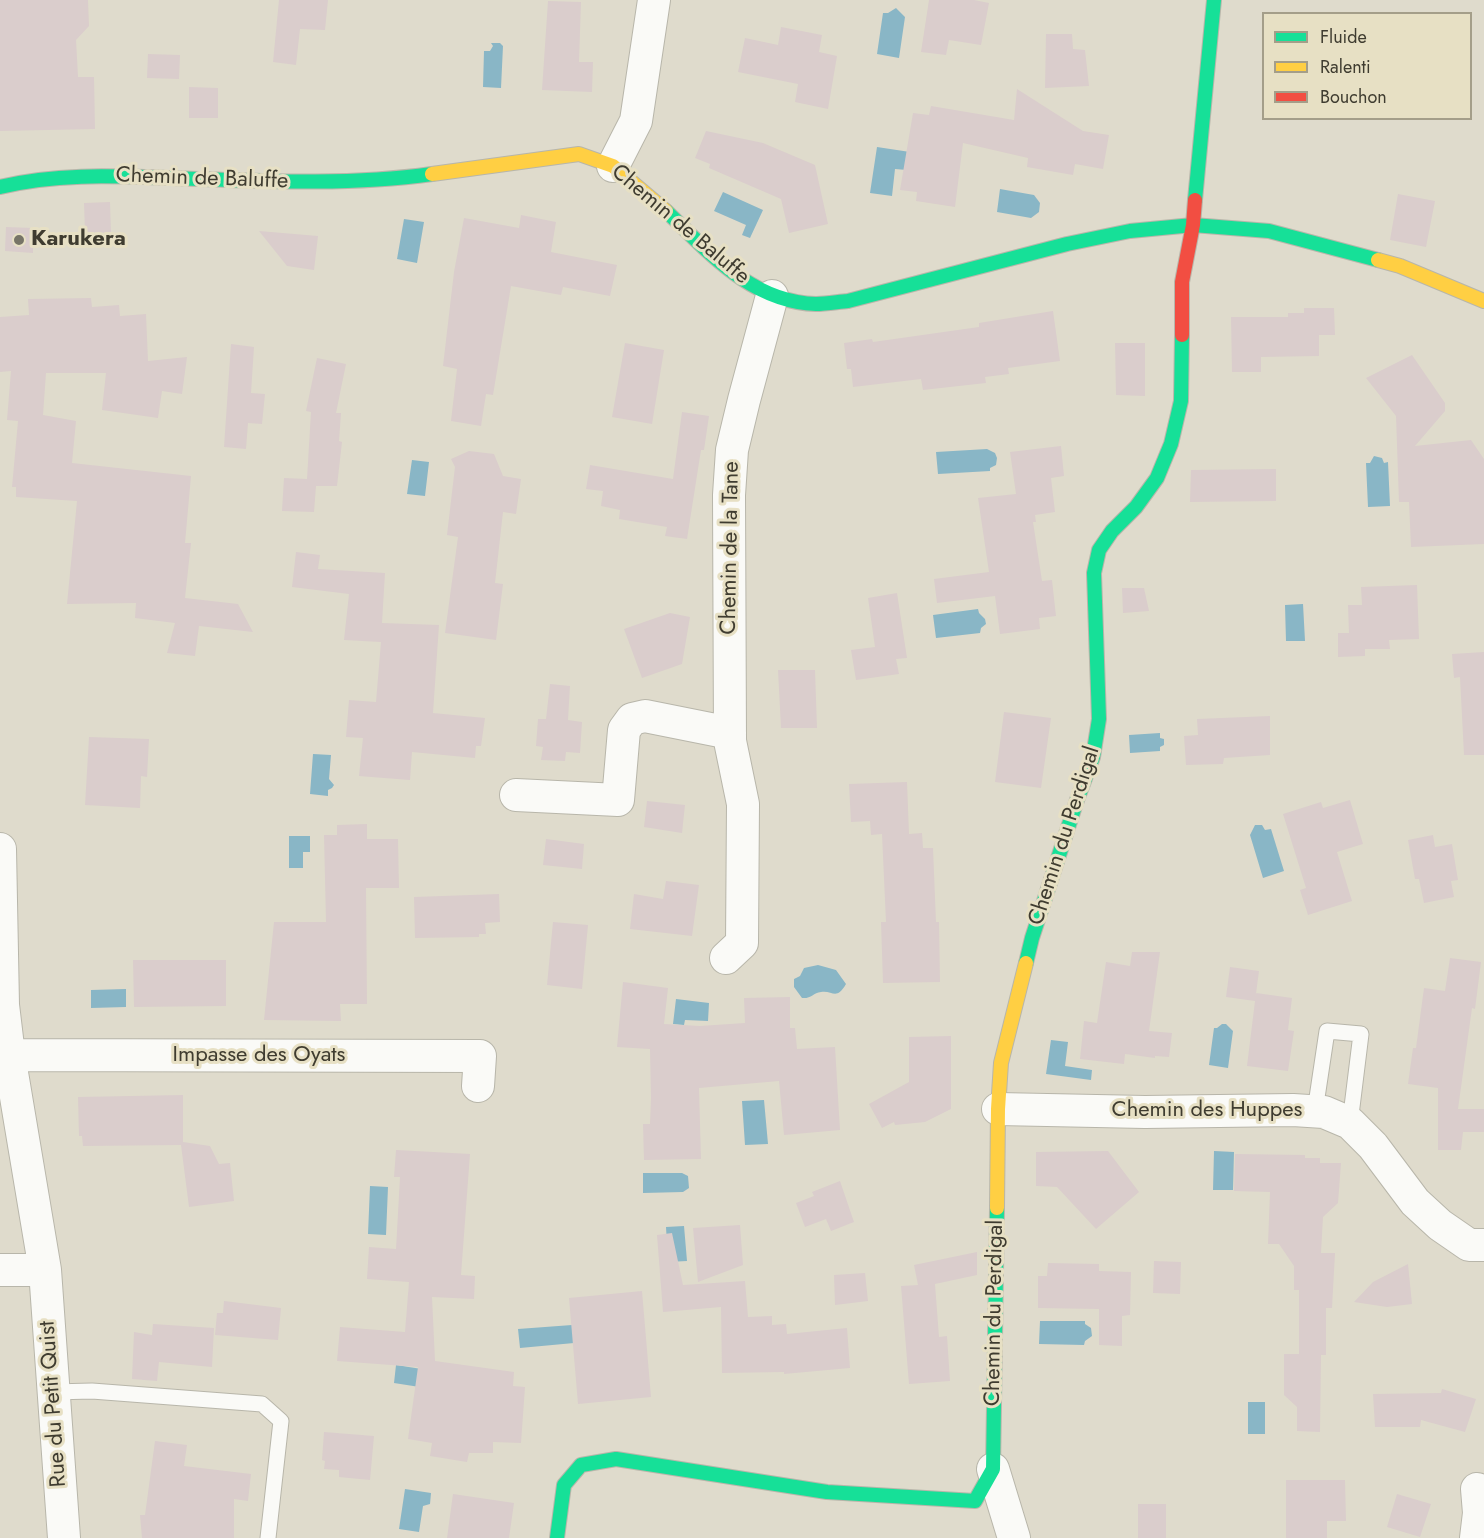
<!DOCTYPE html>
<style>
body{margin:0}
#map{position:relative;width:1484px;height:1538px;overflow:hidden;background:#dfdbcc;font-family:Jost,sans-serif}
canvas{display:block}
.legend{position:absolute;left:1262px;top:12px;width:210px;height:108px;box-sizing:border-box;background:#e7e0c4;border:2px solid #a49e89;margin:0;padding:8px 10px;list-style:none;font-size:18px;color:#3f3c30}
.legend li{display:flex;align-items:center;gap:12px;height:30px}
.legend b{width:30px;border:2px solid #a49e89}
</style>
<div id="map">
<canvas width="1484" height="1538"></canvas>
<ul class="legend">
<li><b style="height:8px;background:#16e098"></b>Fluide</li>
<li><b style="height:8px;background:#ffcf43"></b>Ralenti</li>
<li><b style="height:8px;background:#f24e42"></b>Bouchon</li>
</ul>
</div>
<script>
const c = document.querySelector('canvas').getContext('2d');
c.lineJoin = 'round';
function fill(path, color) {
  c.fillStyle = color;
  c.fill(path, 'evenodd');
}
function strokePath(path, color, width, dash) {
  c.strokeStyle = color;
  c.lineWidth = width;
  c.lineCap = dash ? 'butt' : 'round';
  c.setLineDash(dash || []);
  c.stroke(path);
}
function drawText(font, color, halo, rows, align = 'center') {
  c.font = font + ' Jost,sans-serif';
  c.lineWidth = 6;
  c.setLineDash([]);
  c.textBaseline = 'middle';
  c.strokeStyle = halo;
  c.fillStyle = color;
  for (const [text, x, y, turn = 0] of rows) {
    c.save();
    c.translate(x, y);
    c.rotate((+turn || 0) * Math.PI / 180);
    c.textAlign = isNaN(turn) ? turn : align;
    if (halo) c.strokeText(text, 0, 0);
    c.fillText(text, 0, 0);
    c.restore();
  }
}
fill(new Path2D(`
 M 896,8 L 905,17 L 899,58 L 877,54 L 883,13 L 888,13 Z
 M 491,43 L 500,43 L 503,46 L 501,88 L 483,87 L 484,51 L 490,51 L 493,46 Z
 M 877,147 L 910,152 L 907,170 L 895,169 L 892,196 L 870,193 Z
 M 1000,189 L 1034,195 L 1040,203 L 1039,212 L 1031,218 L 997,212 Z
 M 723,192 L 763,210 L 750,238 L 742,235 L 746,225 L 714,211 Z
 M 404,219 L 424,222 L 417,263 L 397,259 Z
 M 987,449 L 995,453 L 997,458 L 996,465 L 990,468 L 990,471 L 938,474 L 936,452 Z
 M 1374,456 L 1382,458 L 1384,463 L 1388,462 L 1390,506 L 1368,507 L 1366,463 L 1370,463 Z
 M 412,460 L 429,462 L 425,496 L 407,494 Z
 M 1303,604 L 1305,641 L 1286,641 L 1285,605 Z
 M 978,609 L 979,613 L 985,619 L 986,624 L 981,628 L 980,633 L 936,638 L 933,615 Z
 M 1160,733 L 1160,738 L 1164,739 L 1164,745 L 1160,747 L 1160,751 L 1130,753 L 1129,735 Z
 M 313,754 L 331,755 L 329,779 L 334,785 L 332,788 L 328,790 L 328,796 L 310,794 Z
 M 1255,825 L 1262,825 L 1265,830 L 1271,829 L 1284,871 L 1263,878 L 1250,835 Z
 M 289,836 L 310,836 L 310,852 L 303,852 L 303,868 L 289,868 Z
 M 818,965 L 836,970 L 846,984 C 836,1001 833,990 821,992 C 813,993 811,999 802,998 L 794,987 L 794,979 L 800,976 L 804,968 Z
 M 126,989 L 126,1007 L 91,1008 L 91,990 Z
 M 676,999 L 709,1003 L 708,1021 L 685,1020 L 684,1025 L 673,1024 Z
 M 1222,1024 L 1226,1024 L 1233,1031 L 1228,1068 L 1209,1065 L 1214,1028 L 1217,1028 Z
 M 1051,1040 L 1068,1042 L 1065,1066 L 1092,1070 L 1091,1080 L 1046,1074 Z
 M 764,1100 L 768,1144 L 745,1145 L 742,1101 Z
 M 1214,1151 L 1234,1152 L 1233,1190 L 1213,1190 Z
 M 643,1173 L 682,1173 L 688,1176 L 689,1188 L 683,1192 L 643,1193 Z
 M 370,1186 L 388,1187 L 386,1235 L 368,1234 Z
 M 684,1226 L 687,1261 L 668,1262 L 666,1227 Z
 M 1040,1321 L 1085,1321 L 1085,1324 L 1091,1328 L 1092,1336 L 1085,1341 L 1084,1345 L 1039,1344 Z
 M 572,1325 L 574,1343 L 520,1348 L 518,1329 Z
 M 396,1365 L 428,1370 L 426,1388 L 394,1383 Z
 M 1248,1402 L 1265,1402 L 1265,1434 L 1248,1434 Z
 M 405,1489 L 431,1493 L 430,1504 L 423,1506 L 419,1532 L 399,1529 Z`), '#89b6c6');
fill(new Path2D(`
 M 0,0 L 88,0 L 89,26 L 76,40 L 78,77 L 94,77 L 95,129 L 0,131 Z
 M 279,0 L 328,0 L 325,30 L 300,29 L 296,65 L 273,62 Z
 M 929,0 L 974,0 L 989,3 L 981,45 L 949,40 L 946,55 L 921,52 Z
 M 548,1 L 581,2 L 579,62 L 593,62 L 592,92 L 542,90 Z
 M 781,27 L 822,35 L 819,52 L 837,56 L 828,109 L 795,102 L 798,84 L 738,72 L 745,38 L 778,45 Z
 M 1046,34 L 1072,34 L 1073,49 L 1085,50 L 1089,86 L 1045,88 Z
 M 148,54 L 180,55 L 179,79 L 147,78 Z
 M 189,87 L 218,88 L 218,118 L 189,118 Z
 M 1017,89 L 1083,131 L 1109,135 L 1103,169 L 1075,164 L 1073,175 L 1027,167 L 1028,158 L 963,143 L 955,207 L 916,201 L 917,192 L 900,190 L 913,113 L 929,115 L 931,106 L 1014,120 Z
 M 706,131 L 763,143 L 815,165 L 828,224 L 789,233 L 781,199 L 709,168 L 710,164 L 695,158 Z
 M 1398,194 L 1435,201 L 1426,247 L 1390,240 Z
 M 110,202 L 111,233 L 85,232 L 84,203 Z
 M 521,215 L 556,222 L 551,252 L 617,265 L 610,296 L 563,287 L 561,295 L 511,286 L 493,395 L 486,394 L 481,426 L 451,421 L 457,369 L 443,366 L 454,272 L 464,218 L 519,228 Z
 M 6,227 L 33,228 L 33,253 L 5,251 Z
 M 259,231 L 318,236 L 314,270 L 287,266 Z
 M 91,298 L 92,307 L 119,305 L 120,316 L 146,314 L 148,361 L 187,357 L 182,394 L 162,391 L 158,418 L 102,410 L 106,373 L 46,373 L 43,415 L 76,421 L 72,463 L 191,476 L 185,543 L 191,543 L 185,598 L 238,604 L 253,632 L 199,626 L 195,656 L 167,653 L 175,623 L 135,618 L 136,603 L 67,604 L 77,501 L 16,497 L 16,487 L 12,487 L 18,421 L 7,420 L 11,371 L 0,372 L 0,317 L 29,315 L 28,299 Z
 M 1304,308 L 1334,308 L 1335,335 L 1319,335 L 1319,356 L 1261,357 L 1261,372 L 1232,372 L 1231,317 L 1288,317 L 1288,313 L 1304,313 Z
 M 1053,311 L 1060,361 L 1008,368 L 1009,374 L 985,377 L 986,383 L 923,390 L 921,379 L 853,387 L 851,369 L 847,369 L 844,343 L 872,339 L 873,342 L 979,327 L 979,323 Z
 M 625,343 L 664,350 L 652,424 L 612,417 Z
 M 1115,343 L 1145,343 L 1145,396 L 1116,395 Z
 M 231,344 L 254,347 L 251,393 L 265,394 L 262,424 L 248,423 L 246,449 L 224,447 Z
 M 1412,355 L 1445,403 L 1445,411 L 1415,446 L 1471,440 L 1484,459 L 1484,544 L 1411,547 L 1409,502 L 1399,502 L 1396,416 L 1366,378 Z
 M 317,358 L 346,364 L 336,413 L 341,413 L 339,441 L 342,442 L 337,486 L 316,486 L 314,512 L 282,511 L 284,478 L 307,479 L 311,412 L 306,411 Z
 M 682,412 L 709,416 L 704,450 L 701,450 L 687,539 L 665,536 L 667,527 L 619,519 L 620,510 L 601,506 L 603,491 L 586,489 L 590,465 L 673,479 Z
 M 1061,446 L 1064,476 L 1051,478 L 1055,512 L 1035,515 L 1036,522 L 1033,522 L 1042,581 L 1052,580 L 1056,616 L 1039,618 L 1040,629 L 1000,634 L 995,596 L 937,603 L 934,579 L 989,572 L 978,498 L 1016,494 L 1010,452 Z
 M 469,451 L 494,454 L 503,476 L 521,479 L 516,514 L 503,512 L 495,583 L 503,584 L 496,640 L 445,633 L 458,537 L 447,535 L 455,467 L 451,459 Z
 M 1276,469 L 1276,501 L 1190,502 L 1191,470 Z
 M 296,552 L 320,555 L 318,569 L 385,573 L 382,623 L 439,625 L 433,713 L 485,718 L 481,746 L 476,746 L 475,758 L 412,752 L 410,780 L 359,776 L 363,738 L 346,737 L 349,700 L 376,702 L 381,642 L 344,640 L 349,594 L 292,587 Z
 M 1417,585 L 1419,639 L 1389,640 L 1390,649 L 1365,649 L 1365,656 L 1338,657 L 1338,633 L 1349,633 L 1348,605 L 1362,605 L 1361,587 Z
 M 1122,588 L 1144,588 L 1149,611 L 1123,613 Z
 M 897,593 L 907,658 L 896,659 L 899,674 L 856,680 L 851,650 L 875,647 L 868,598 Z
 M 670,613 L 690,617 L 682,664 L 642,678 L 624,629 Z
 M 1484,652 L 1484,755 L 1464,755 L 1460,677 L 1454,678 L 1452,654 Z
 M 778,670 L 815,670 L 817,728 L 781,728 Z
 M 550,684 L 570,686 L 568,720 L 582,722 L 580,753 L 566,752 L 565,761 L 541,760 L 543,747 L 536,746 L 538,719 L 546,719 Z
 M 1004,712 L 1051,718 L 1041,788 L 995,782 Z
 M 1270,716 L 1270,755 L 1224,758 L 1223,764 L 1186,765 L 1184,736 L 1198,735 L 1197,719 Z
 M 89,737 L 149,739 L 147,777 L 141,776 L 140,808 L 85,805 Z
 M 907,782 L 909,834 L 922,833 L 923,848 L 933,848 L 936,922 L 939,922 L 940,982 L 883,983 L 881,922 L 886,922 L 882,834 L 871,835 L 870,821 L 851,822 L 849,784 Z
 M 1350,800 L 1363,844 L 1337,852 L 1352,901 L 1308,915 L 1300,890 L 1306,888 L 1283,814 L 1321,802 L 1323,808 Z
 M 647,801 L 685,805 L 682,833 L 644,827 Z
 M 367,824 L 367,839 L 398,839 L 399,888 L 366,888 L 367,1004 L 340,1004 L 341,1021 L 264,1020 L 274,922 L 326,922 L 324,835 L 337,835 L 337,825 Z
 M 1433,835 L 1435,847 L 1452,844 L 1458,880 L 1451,881 L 1454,897 L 1424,903 L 1419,879 L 1415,879 L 1408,840 Z
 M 546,839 L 584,844 L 582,869 L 543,865 Z
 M 666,881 L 699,885 L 692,936 L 630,929 L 634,894 L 663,899 Z
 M 499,894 L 500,922 L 485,923 L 486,934 L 479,934 L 479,937 L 415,938 L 414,897 Z
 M 553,922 L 588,925 L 582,989 L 547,985 Z
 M 1132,952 L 1160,952 L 1149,1031 L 1172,1033 L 1169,1057 L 1155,1056 L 1155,1058 L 1125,1054 L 1124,1064 L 1080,1059 L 1084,1021 L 1097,1023 L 1106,962 L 1130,966 Z
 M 1450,958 L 1481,962 L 1475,1009 L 1472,1008 L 1458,1109 L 1484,1109 L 1484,1132 L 1463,1132 L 1461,1150 L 1438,1150 L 1438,1088 L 1408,1084 L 1413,1048 L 1416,1048 L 1424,988 L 1445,991 Z
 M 133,960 L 226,960 L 226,1006 L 134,1007 Z
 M 1230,967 L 1259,971 L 1255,1001 L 1226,997 Z
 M 623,982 L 668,988 L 664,1024 L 700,1026 L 745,1023 L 744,998 L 790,997 L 790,1028 L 795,1028 L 797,1049 L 835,1047 L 840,1130 L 784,1135 L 779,1081 L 699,1088 L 701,1159 L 644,1160 L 643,1124 L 650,1124 L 651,1098 L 650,1049 L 617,1047 Z
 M 1256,993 L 1292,998 L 1288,1030 L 1294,1031 L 1288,1071 L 1247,1066 Z
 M 951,1036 L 951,1109 L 925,1122 L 895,1125 L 894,1122 L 882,1128 L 869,1104 L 909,1082 L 909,1037 Z
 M 183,1095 L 183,1142 L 210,1146 L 219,1164 L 230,1163 L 234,1201 L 189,1207 L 181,1145 L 83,1146 L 82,1136 L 79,1136 L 78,1097 Z
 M 396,1150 L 470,1154 L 461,1275 L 475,1276 L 474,1299 L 432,1297 L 435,1361 L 514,1372 L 513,1386 L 525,1387 L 521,1443 L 493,1442 L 493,1453 L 469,1453 L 467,1462 L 430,1456 L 432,1443 L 408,1439 L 418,1367 L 337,1361 L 340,1327 L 405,1332 L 409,1282 L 367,1279 L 369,1247 L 396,1249 L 400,1177 L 394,1177 Z
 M 1108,1151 L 1139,1192 L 1096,1229 L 1057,1187 L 1036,1186 L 1036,1152 Z
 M 1235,1154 L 1305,1155 L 1305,1158 L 1320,1158 L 1320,1163 L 1341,1163 L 1338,1203 L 1323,1217 L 1321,1253 L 1335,1253 L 1332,1308 L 1326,1308 L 1326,1355 L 1321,1355 L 1320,1432 L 1297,1431 L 1297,1407 L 1284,1395 L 1284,1354 L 1299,1354 L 1299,1290 L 1294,1290 L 1294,1266 L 1279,1244 L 1268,1244 L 1270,1192 L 1234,1191 Z
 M 840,1181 L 854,1222 L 831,1231 L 826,1219 L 805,1227 L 796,1203 L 814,1196 L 812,1192 Z
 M 740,1225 L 743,1265 L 698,1282 L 693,1228 Z
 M 672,1233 L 683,1285 L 745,1281 L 748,1317 L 772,1316 L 772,1325 L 786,1324 L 787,1334 L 847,1328 L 850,1368 L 784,1374 L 784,1372 L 722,1373 L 721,1307 L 663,1312 L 657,1235 Z
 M 977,1252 L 977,1275 L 935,1284 L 939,1337 L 947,1336 L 950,1381 L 909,1384 L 901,1286 L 918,1285 L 914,1265 Z
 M 1154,1261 L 1181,1262 L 1180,1294 L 1153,1293 Z
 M 1048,1263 L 1099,1264 L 1099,1271 L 1131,1272 L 1130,1315 L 1122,1316 L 1122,1346 L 1099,1345 L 1099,1309 L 1038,1308 L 1038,1276 L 1047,1276 Z
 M 1408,1264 L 1412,1304 L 1387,1307 L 1354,1302 L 1373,1282 Z
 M 865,1273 L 868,1301 L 835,1305 L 834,1275 Z
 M 642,1291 L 651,1397 L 578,1404 L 569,1298 Z
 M 224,1301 L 281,1308 L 278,1340 L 215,1335 L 217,1313 L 223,1313 Z
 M 153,1324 L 214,1328 L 212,1367 L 159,1362 L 157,1381 L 132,1379 L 134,1332 L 152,1335 Z
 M 1442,1389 L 1476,1399 L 1465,1432 L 1421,1420 L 1420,1427 L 1375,1427 L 1373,1394 L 1441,1393 Z
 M 324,1432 L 374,1436 L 370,1480 L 339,1477 L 339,1470 L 324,1469 L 325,1461 L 322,1460 Z
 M 155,1441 L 187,1445 L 184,1466 L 251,1474 L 248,1501 L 234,1499 L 234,1538 L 142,1538 L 140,1515 L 145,1515 Z
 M 1286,1480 L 1345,1480 L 1346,1521 L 1327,1521 L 1327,1538 L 1286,1538 Z
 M 453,1494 L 514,1503 L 509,1538 L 447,1538 Z
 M 1397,1494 L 1431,1504 L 1420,1537 L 1387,1527 Z
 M 1138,1504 L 1166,1504 L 1166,1538 L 1138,1538 Z`), '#dacdcc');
const lane = new Path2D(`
 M 1315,1111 L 1327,1031 L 1361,1034 L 1350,1123
 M 53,1392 L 92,1391 L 262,1404 L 281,1421 L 268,1538`);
const street = new Path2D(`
 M 613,166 L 636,121 L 654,0
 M 516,795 L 618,800 L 624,730 L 632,719 L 645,716 L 730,733
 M 0,849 L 3,1005 L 9,1055 L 45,1270 L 64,1538
 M 726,958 L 742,943 L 743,804 L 730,741 L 729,495 L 732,450 L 744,400 L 772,296
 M 9,1055 L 480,1056 L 478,1086
 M 998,1109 L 1145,1112 L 1293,1110 L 1324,1112 L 1350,1123 L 1373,1146 L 1415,1202 L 1440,1225 L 1469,1245 L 1484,1245
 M 0,1270 L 45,1270
 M 993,1469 L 1014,1538
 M 1476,1538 L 1479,1513 L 1477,1489`);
const fast = new Path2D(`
 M 0,187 C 56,173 115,176 172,178 C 259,181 345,186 432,174
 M 1195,200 L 1214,0
 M 666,211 C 709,252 751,302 816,304 C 826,304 837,302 848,301 L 1067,244 L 1130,231 L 1193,225 L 1269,231 L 1378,260
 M 1026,963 L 1032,938 L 1077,800 L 1093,757 L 1099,719 L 1094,573 L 1099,550 L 1112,531 L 1136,507 L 1157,478 L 1171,444 L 1181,401 L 1182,335
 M 557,1538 L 564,1485 L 581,1465 L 616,1459 L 827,1492 L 975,1501 L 993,1469 L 997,1208`);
const slow = new Path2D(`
 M 432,174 L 579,154 L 613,166 L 666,211
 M 1378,260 L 1400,266 L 1484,301
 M 997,1208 L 998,1109 L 1001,1063 L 1026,963`);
const jam = new Path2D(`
 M 1182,335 L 1182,282 L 1193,225 L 1195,200`);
strokePath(lane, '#b8b6aa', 17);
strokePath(street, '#b8b6aa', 34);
strokePath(fast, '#b8b6aa', 16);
strokePath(slow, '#b8b6aa', 16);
strokePath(jam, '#b8b6aa', 16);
strokePath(lane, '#fafaf7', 15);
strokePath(street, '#fafaf7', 32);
strokePath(fast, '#16e098', 14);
strokePath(slow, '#ffcf43', 14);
strokePath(jam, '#f24e42', 14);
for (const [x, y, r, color] of [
 [19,240,6,"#777467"]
]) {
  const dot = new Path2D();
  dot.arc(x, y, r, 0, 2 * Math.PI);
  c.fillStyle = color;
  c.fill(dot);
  strokePath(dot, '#e7e0c4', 2);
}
drawText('22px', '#3f3c30', '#e7e0c4', [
 ["Chemin de Baluffe",202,179,2],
 ["Chemin de Baluffe",680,225,40],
 ["Chemin de la Tane",731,548,-89],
 ["Chemin du Perdigal",1065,836,-72],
 ["Impasse des Oyats",259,1056],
 ["Chemin des Huppes",1207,1111],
 ["Chemin du Perdigal",995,1313,-89],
 ["Rue du Petit Quist",54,1404,-94]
]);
drawText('bold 22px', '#3f3c30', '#e7e0c4', [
 ["Karukera",31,240]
], 'left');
</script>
